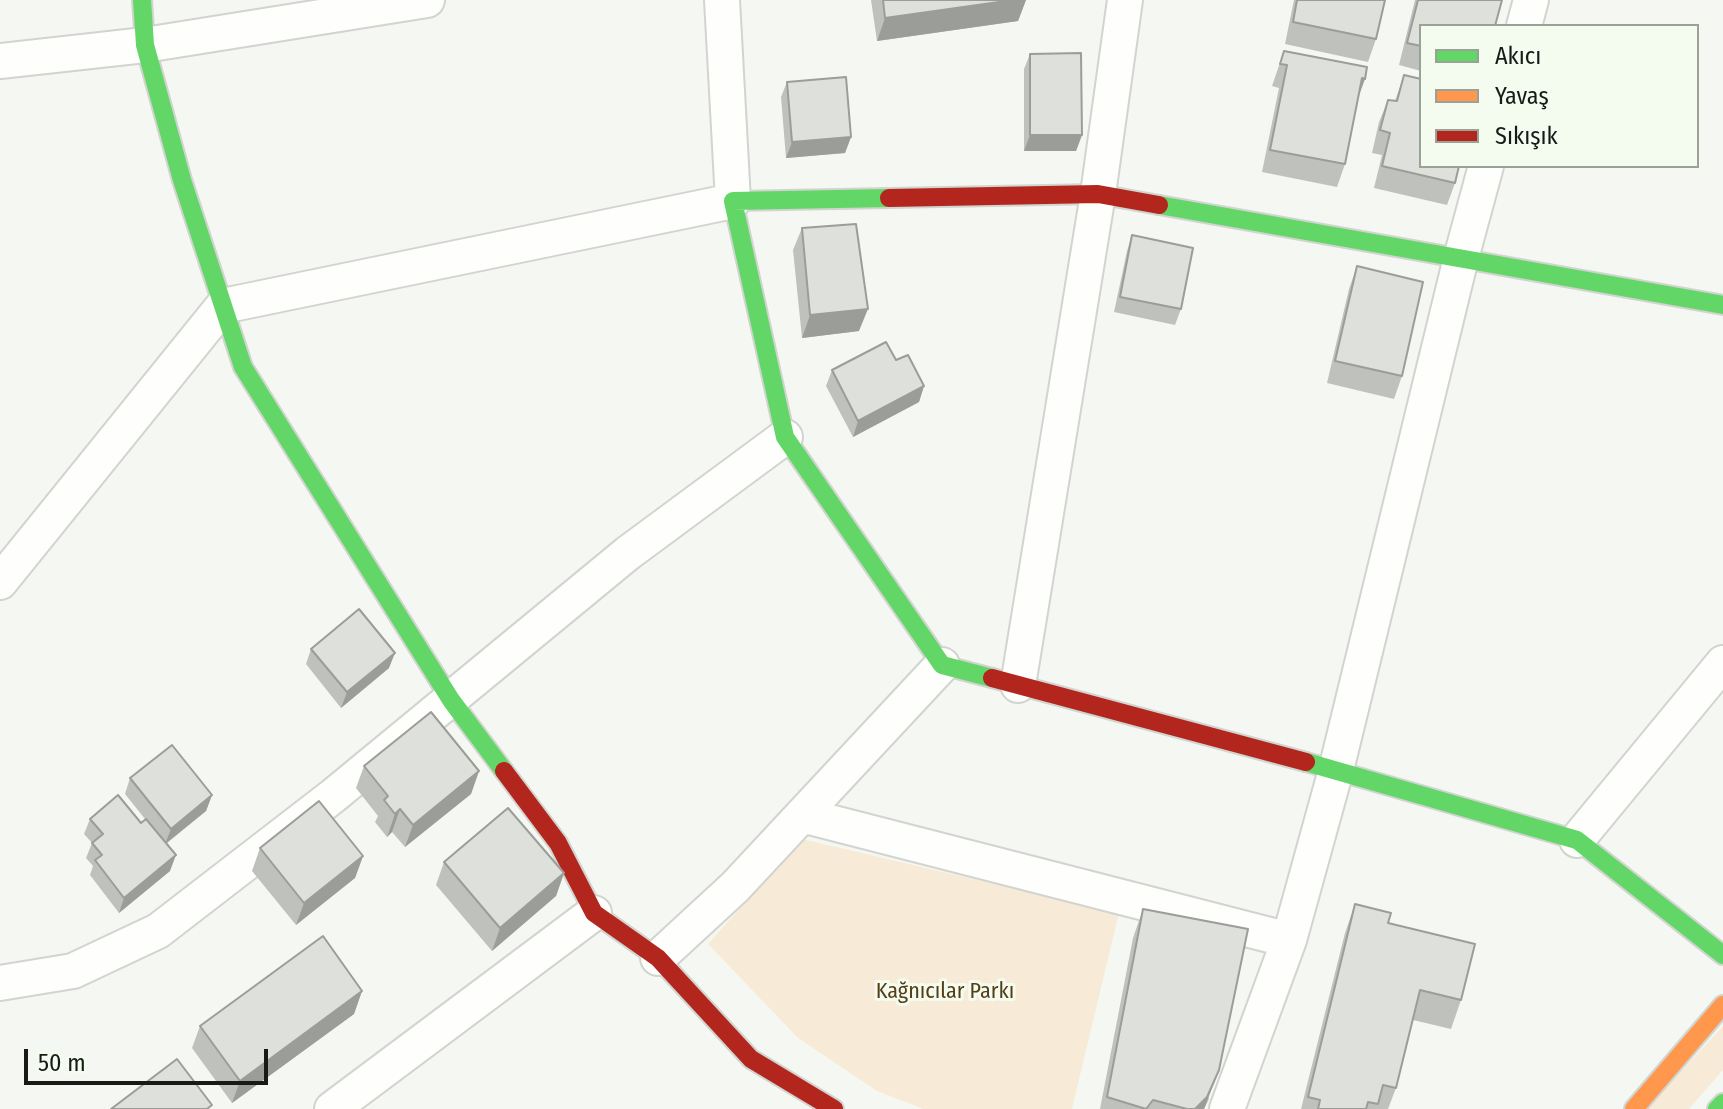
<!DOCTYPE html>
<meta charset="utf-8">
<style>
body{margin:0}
#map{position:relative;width:1723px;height:1109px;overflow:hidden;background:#f5f8f2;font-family:"Fira Sans Condensed",sans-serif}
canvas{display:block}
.legend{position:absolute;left:1419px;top:24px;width:280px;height:144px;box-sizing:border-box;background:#f4fbef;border:2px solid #9ca198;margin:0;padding:10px 14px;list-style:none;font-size:24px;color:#171a16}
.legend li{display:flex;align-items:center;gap:16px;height:40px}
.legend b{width:40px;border:2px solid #9ca198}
.scale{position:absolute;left:24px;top:1049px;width:244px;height:36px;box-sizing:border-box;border:4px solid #171a16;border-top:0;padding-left:10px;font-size:24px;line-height:28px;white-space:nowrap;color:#171a16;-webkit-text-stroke:6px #f4fbef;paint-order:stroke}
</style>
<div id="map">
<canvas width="1723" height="1109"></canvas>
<ul class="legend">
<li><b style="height:10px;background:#63d668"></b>Akıcı</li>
<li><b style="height:10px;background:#ff974d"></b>Yavaş</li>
<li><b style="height:10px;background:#b3261e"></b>Sıkışık</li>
</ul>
<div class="scale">50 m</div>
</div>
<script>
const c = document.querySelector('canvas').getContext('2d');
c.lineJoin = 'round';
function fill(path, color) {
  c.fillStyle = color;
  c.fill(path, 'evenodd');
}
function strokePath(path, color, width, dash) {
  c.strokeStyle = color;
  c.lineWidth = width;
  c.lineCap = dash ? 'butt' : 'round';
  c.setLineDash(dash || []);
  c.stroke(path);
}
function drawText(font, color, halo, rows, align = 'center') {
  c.font = font + ' "Fira Sans Condensed",sans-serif';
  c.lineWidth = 6;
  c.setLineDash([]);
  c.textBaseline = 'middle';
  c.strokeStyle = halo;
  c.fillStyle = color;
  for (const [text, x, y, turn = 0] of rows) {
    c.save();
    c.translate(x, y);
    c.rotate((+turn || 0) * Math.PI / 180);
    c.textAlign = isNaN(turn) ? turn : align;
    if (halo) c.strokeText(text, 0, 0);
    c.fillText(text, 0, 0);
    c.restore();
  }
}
fill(new Path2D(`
 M 802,839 L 1119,913 L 1072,1109 L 923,1109 L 877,1091 L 798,1038 L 708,944 Z
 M 1723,1026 L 1723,1070 L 1689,1109 L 1646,1109 Z`), '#f7ebd8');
const street = new Path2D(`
 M 1524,26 L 1531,0
 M 0,61 L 145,45 L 427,0
 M 0,582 L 223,306 L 733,201 L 722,0
 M 1018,685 L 1098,194 L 1125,0
 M 802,815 L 1289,940
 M 1577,840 L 1723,663
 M 658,958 L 735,887 L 942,665
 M 0,983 L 73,971 L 158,931 L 333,796 L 628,553 L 785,437
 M 332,1109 L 594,913
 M 1227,1109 L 1289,940 L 1336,770 L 1461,258 L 1486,166`);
const fast = new Path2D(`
 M 142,0 L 145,45 L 182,180 L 243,367 L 451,700 L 504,771
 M 889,198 L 733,201 L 785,437 L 942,665 L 992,678
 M 1159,205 L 1723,305
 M 1306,762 L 1577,840 L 1723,955
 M 1717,1109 L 1723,1103`);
const slow = new Path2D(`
 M 1634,1109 L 1723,1005`);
const jam = new Path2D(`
 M 889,198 L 1098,194 L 1159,205
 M 992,678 L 1306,762
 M 504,771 L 558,843 L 594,913 L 658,958 L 751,1059 L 834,1109`);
strokePath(street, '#d1d4cf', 38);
strokePath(fast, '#d1d4cf', 22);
strokePath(slow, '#d1d4cf', 22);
strokePath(jam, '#d1d4cf', 22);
strokePath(street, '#fefefd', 34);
strokePath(fast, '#63d668', 18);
strokePath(slow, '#ff974d', 18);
strokePath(jam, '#b3261e', 18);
fill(new Path2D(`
 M 871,0 L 1026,0 L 1018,21 L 877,41 Z
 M 1294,0 L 1385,0 L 1376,39 L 1368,62 L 1285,44 Z
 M 1415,0 L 1502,0 L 1421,26 L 1421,71 L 1399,65 Z
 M 1284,51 L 1358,98 L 1345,164 L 1337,187 L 1262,172 L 1279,88 L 1272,86 Z
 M 1030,54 L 1082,135 L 1076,151 L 1024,151 L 1024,69 Z
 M 1404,75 L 1455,183 L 1447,205 L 1374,188 L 1382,155 L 1372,153 L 1379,122 L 1388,100 L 1395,101 Z
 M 787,82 L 851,137 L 845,153 L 786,158 L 781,97 Z
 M 802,228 L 859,331 L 802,338 L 793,250 Z
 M 1132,235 L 1181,309 L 1175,325 L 1114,312 L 1127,251 Z
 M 1357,266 L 1402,376 L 1394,399 L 1327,383 L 1349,289 Z
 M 896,360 L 924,386 L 919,402 L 853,437 L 826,386 L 832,370 Z
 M 311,649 L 389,668 L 341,708 L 306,664 Z
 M 364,766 L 479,771 L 471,794 L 405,847 L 392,832 L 387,837 L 375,822 L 378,816 L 356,788 Z
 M 130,778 L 212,795 L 206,811 L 166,844 L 170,871 L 119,913 L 90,875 L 93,866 L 86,858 L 92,843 L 84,834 L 90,819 L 141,823 L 145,819 L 125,794 Z
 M 260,848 L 363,856 L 355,878 L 296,925 L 252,871 Z
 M 444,862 L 564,873 L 556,896 L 492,951 L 436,885 Z
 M 1355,904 L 1388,923 L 1461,1000 L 1451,1029 L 1413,1020 L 1396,1088 L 1388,1109 L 1301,1109 L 1345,933 Z
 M 1143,909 L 1209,1099 L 1204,1109 L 1100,1109 L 1133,938 Z
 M 362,991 L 354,1014 L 232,1103 L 192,1048 L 200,1026 Z`), '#bfc1bc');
fill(new Path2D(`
 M 1013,0 L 1026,0 L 1018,21 L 877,41 L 885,18 Z
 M 1362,78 L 1365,79 L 1357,101 Z
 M 1030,135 L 1082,135 L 1076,151 L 1024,151 Z
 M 851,137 L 845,153 L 786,158 L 792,142 Z
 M 868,309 L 859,331 L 802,338 L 810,315 Z
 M 924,386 L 919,402 L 853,437 L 858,421 Z
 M 395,653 L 389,668 L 341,708 L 347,692 Z
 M 479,771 L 471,794 L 405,847 L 413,825 Z
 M 212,795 L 206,811 L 165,844 L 171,829 Z
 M 400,809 L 392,832 L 387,837 L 395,814 Z
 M 176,855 L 170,871 L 119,913 L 124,898 Z
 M 363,856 L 355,878 L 296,925 L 304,903 Z
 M 564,873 L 556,896 L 492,951 L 500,928 Z
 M 362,991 L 354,1014 L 232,1103 L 240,1081 Z
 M 1219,1070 L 1204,1109 L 1195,1109 Z`), '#9b9d99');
const building = new Path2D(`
 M 883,0 L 1013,0 L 885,18 Z
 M 1297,0 L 1385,0 L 1376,39 L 1293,22 Z
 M 1418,0 L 1502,0 L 1495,26 L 1421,26 L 1421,46 L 1407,43 Z
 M 1284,51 L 1367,67 L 1365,79 L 1362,78 L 1345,164 L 1270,150 L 1287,65 L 1280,64 Z
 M 1081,53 L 1082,135 L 1030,135 L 1030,54 Z
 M 1404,75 L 1421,79 L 1421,166 L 1459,166 L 1455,183 L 1382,166 L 1390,133 L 1380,130 L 1388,100 L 1397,101 Z
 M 846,77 L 851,137 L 792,142 L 787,82 Z
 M 856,224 L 868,309 L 810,315 L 802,228 Z
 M 1132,235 L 1193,248 L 1181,309 L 1120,297 Z
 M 1357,266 L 1423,282 L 1402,376 L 1335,361 Z
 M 886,342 L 896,360 L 908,355 L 924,386 L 858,421 L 832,370 Z
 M 359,609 L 395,653 L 347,692 L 311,649 Z
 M 431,712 L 479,771 L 413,825 L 400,809 L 395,814 L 384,800 L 388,796 L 364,766 Z
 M 172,745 L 212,795 L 171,829 L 130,778 Z
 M 118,795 L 141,823 L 146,819 L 176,855 L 124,898 L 95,860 L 102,855 L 92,843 L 103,834 L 90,819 Z
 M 319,801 L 363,856 L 304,903 L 260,848 Z
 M 508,808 L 564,873 L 500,928 L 444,862 Z
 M 1355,904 L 1391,913 L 1388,923 L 1475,944 L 1461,1000 L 1420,990 L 1396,1088 L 1383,1085 L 1378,1104 L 1368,1102 L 1366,1109 L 1318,1109 L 1320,1100 L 1308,1097 Z
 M 1143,909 L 1248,929 L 1219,1070 L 1207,1097 L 1195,1109 L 1187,1109 L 1153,1100 L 1146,1109 L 1107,1097 Z
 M 323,936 L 362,991 L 240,1081 L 200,1026 Z
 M 177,1059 L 212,1105 L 207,1109 L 111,1109 Z`);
fill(building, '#dee0db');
strokePath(building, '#9b9d99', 2);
drawText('22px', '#563e17', '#f4fbef', [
 ["Kağnıcılar Parkı",945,992]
]);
</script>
